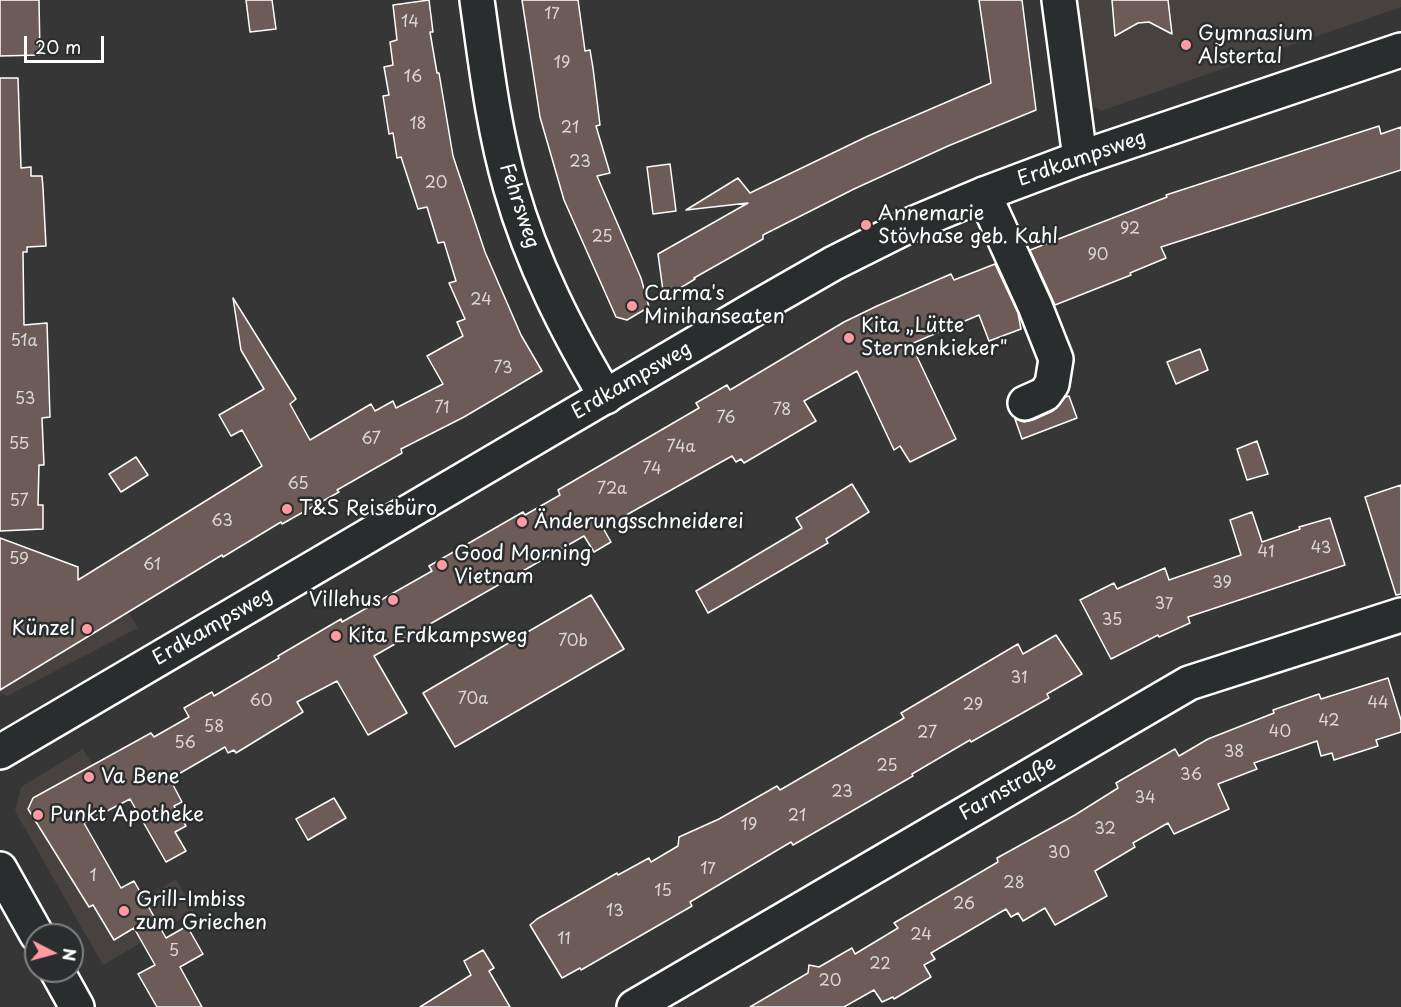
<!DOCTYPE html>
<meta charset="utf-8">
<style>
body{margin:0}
#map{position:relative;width:1401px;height:1007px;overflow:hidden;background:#373636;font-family:"Playpen Sans",sans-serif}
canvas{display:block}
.north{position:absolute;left:24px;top:923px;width:60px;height:60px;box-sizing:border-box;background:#2a2d2e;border:2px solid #7f8182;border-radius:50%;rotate:96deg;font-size:16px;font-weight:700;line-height:24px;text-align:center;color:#fff}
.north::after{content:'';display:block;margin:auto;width:21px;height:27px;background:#ff9aa2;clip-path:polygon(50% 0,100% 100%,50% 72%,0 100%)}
.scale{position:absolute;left:24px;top:36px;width:80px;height:27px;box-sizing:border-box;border:3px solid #fff;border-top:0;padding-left:8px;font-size:18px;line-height:21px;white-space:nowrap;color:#fff;-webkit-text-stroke:4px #2a2d2e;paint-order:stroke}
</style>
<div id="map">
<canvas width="1401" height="1007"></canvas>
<div class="north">N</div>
<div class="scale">20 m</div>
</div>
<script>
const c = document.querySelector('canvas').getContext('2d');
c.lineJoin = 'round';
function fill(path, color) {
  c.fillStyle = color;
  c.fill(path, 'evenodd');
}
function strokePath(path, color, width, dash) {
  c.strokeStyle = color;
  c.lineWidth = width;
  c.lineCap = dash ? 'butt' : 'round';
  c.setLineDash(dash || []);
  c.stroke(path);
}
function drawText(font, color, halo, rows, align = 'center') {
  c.font = font + ' "Playpen Sans",sans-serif';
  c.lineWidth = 5;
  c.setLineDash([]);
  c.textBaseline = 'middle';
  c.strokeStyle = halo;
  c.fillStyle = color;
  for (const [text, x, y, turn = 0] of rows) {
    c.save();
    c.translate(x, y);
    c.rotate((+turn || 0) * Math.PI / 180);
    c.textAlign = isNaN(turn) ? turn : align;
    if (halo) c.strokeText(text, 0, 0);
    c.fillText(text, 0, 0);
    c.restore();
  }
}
fill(new Path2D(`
 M 1073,0 L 1401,0 L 1401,7 L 1101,111 L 1087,102 Z
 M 109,580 L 138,628 L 7,696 L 0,693 L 0,643 Z
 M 83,749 L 118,805 L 84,823 L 121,888 L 134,881 L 144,899 L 176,879 L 194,911 L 103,965 L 15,811 L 21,787 Z`), '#474140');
const building = new Path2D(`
 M 0,0 L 39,0 L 40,55 L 0,56 Z
 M 246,0 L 272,0 L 276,29 L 250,32 Z
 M 429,0 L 433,32 L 430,32 L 437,73 L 439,73 L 453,156 L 485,252 L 521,335 L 542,371 L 464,417 L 401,449 L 402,453 L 337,490 L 339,492 L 282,524 L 281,522 L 223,557 L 222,555 L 0,690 L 0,538 L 78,567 L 78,580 L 262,466 L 242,430 L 231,436 L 219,415 L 264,389 L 241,350 L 233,298 L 296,399 L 290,404 L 310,440 L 371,404 L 375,411 L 393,401 L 396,408 L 443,384 L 427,356 L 463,336 L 457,322 L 465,319 L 449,283 L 456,281 L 444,242 L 438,243 L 427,207 L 418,209 L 401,157 L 397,158 L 393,133 L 389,134 L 383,96 L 389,95 L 384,67 L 393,65 L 390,42 L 397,40 L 393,5 Z
 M 522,0 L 578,0 L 585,51 L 590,50 L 593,68 L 600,125 L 596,126 L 610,173 L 597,176 L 641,278 L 649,307 L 627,320 L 616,317 L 564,200 L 540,117 Z
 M 979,0 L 1022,0 L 1036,110 L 948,146 L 854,189 L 763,235 L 763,239 L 694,278 L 695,279 L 664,298 L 658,254 L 748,203 L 686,210 L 738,178 L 750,193 L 868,136 L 991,83 Z
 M 1112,0 L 1168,0 L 1172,34 L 1149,22 L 1138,23 L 1115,36 Z
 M 0,78 L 18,78 L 21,168 L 31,167 L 31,176 L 42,176 L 43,188 L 46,246 L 27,247 L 27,252 L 23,252 L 24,325 L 47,323 L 50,417 L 42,418 L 44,465 L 39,465 L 38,505 L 43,505 L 43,529 L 0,531 Z
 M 1379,126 L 1381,134 L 1401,127 L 1401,170 L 1161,247 L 1166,258 L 1130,273 L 1131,275 L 1055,305 L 1030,250 L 1167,197 L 1166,195 Z
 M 670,164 L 676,211 L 653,214 L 647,167 Z
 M 995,264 L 1018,313 L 1021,329 L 989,341 L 979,315 L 911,344 L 956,439 L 910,462 L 900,446 L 894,450 L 857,371 L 804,401 L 816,421 L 744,463 L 741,459 L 736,462 L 732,456 L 603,528 L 611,542 L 594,552 L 584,536 L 374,656 L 407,713 L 368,735 L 337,681 L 297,702 L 303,712 L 236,753 L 234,750 L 228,753 L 225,747 L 170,779 L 182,802 L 174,806 L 186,826 L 175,832 L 186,851 L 166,862 L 130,799 L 84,823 L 121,888 L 134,881 L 166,938 L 187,926 L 203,954 L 180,967 L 202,1007 L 157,1007 L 138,974 L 155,965 L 134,928 L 114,940 L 93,905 L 89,907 L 28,809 L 33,798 L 151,733 L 154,737 L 189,717 L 184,708 L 212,692 L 214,696 L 279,658 L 278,656 L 341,619 L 342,622 L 432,571 L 429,566 L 523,512 L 525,515 L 560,495 L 558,490 L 699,408 L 696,403 L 727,385 L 730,390 L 844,322 L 877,306 L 951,274 L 954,280 Z
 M 1200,349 L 1208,370 L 1176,384 L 1167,362 Z
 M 1069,396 L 1077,418 L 1022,439 L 1015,419 L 1024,422 L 1033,420 L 1053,411 L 1065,397 Z
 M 1257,441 L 1268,474 L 1247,480 L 1237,449 Z
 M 136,457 L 148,475 L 121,492 L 109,474 Z
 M 852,484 L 869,512 L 826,539 L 828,543 L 708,613 L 696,591 L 802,528 L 796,518 Z
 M 1401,485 L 1401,594 L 1396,595 L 1365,497 Z
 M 1252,512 L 1262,542 L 1300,529 L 1299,527 L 1330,518 L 1345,565 L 1188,617 L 1190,623 L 1159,637 L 1158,635 L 1111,659 L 1080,600 L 1114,583 L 1117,589 L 1165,568 L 1169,580 L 1241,555 L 1230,520 Z
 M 591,595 L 624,649 L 455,747 L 423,693 Z
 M 1056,635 L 1082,674 L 1047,694 L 1049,698 L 971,742 L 970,740 L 912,774 L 913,776 L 793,845 L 791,842 L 690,902 L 692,906 L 581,970 L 580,968 L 562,978 L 530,925 L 537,919 L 617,873 L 618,875 L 649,858 L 651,862 L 678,846 L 679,837 L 719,819 L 777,786 L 780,790 L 899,721 L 904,718 L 901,713 L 1018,644 L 1023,654 Z
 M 1388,678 L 1401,720 L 1401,732 L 1376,740 L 1378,746 L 1334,760 L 1332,753 L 1321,756 L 1317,741 L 1254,763 L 1257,769 L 1218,784 L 1229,809 L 1174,834 L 1168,823 L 1133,843 L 1135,847 L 1095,871 L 1107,896 L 1055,925 L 1045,908 L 1023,921 L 1018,913 L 1011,917 L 1006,909 L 931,953 L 935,959 L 924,965 L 931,977 L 894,999 L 893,997 L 882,1002 L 874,990 L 844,1007 L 750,1007 L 808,973 L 809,965 L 819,967 L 852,948 L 855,954 L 898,928 L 894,923 L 998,862 L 997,858 L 1075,815 L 1118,788 L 1116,783 L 1175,749 L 1179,756 L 1208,739 L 1274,713 L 1273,710 L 1319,694 L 1321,699 Z
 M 334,798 L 346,818 L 308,840 L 296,819 Z
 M 483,950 L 494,968 L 489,971 L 510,1007 L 420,1007 L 471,975 L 464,961 Z`);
fill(building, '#6d5b57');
strokePath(building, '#fff', 1.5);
const minor = new Path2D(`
 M 477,0 C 486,64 493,127 511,189 C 532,263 567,331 606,397
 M 1059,0 L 1080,158
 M 984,194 L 1035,306 L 1056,359 L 1052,384 L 1045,394 L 1025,403
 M 0,869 L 37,935
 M 57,971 L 77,1007
 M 634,1007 L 1189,683 L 1401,615`);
const major = new Path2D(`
 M 0,752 L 759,306 L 834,263 L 910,225 L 984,194 L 1080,158 L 1401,50`);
strokePath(minor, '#fff', 38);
strokePath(major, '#fff', 38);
strokePath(minor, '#2a2d2e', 33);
strokePath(major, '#2a2d2e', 33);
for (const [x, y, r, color] of [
 [1186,45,6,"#ff9aa2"],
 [866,225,6,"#ff9aa2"],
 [632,306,6,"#ff9aa2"],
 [849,338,6,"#ff9aa2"],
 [287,509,6,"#ff9aa2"],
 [522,522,6,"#ff9aa2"],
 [442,565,6,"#ff9aa2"],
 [393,600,6,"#ff9aa2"],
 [87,629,6,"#ff9aa2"],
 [336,636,6,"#ff9aa2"],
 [89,777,6,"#ff9aa2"],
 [38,815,6,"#ff9aa2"],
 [124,911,6,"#ff9aa2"]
]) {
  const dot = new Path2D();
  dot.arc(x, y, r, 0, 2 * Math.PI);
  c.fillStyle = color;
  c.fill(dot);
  strokePath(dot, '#2a2d2e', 2);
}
drawText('16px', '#dad6d5', null, [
 ["17",552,15],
 ["14",410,23],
 ["19",562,64],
 ["16",413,78],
 ["18",418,125],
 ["21",570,129],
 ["23",580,163],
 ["20",436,184],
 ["92",1130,230],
 ["25",602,238],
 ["90",1098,256],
 ["24",481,301],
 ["51a",24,342],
 ["73",503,369],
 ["53",25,400],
 ["71",442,409],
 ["78",782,411],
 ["76",726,419],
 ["67",371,440],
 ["55",19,445],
 ["74a",681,448],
 ["74",652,470],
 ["65",298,485],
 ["72a",612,490],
 ["57",19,502],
 ["63",222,522],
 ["43",1321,549],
 ["41",1266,553],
 ["59",19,560],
 ["61",152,566],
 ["39",1222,584],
 ["37",1164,605],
 ["35",1112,621],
 ["70b",573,642],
 ["31",1019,679],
 ["70a",473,700],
 ["60",261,702],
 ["44",1378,704],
 ["29",973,706],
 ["42",1329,722],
 ["58",214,728],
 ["40",1280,733],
 ["27",927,734],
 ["56",185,744],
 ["38",1234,753],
 ["25",887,767],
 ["36",1191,776],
 ["23",842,793],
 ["34",1145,799],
 ["21",797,817],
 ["19",749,826],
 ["32",1105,830],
 ["30",1059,854],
 ["17",708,870],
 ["1",93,877],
 ["28",1014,884],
 ["15",663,892],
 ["26",964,905],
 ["13",615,912],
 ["24",921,936],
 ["11",564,940],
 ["5",174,952],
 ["22",880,965],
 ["20",830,982]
]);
drawText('20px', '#fff', '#2a2d2e', [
 ["Gymnasium",1198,34],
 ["Alstertal",1198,57],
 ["Annemarie",878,214],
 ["Stövhase geb. Kahl",878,237],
 ["Carma's",644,294],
 ["Minihanseaten",644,317],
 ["Kita „Lütte",861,326],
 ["Sternenkieker\"",861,349],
 ["T&S Reisebüro",299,509],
 ["Änderungsschneiderei",534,522],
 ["Good Morning",454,554],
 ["Vietnam",454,577],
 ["Villehus",381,600,"right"],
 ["Künzel",75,629,"right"],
 ["Kita Erdkampsweg",348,636],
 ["Va Bene",101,777],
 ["Punkt Apotheke",50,815],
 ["Grill-Imbiss",136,900],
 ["zum Griechen",136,923]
], 'left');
drawText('20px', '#fff', '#2a2d2e', [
 ["Erdkampsweg",1082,159,-19],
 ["Fehrsweg",519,206,72],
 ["Erdkampsweg",632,381,-30],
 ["Erdkampsweg",213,627,-30],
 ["Farnstraße",1008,789,-30]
]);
</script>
